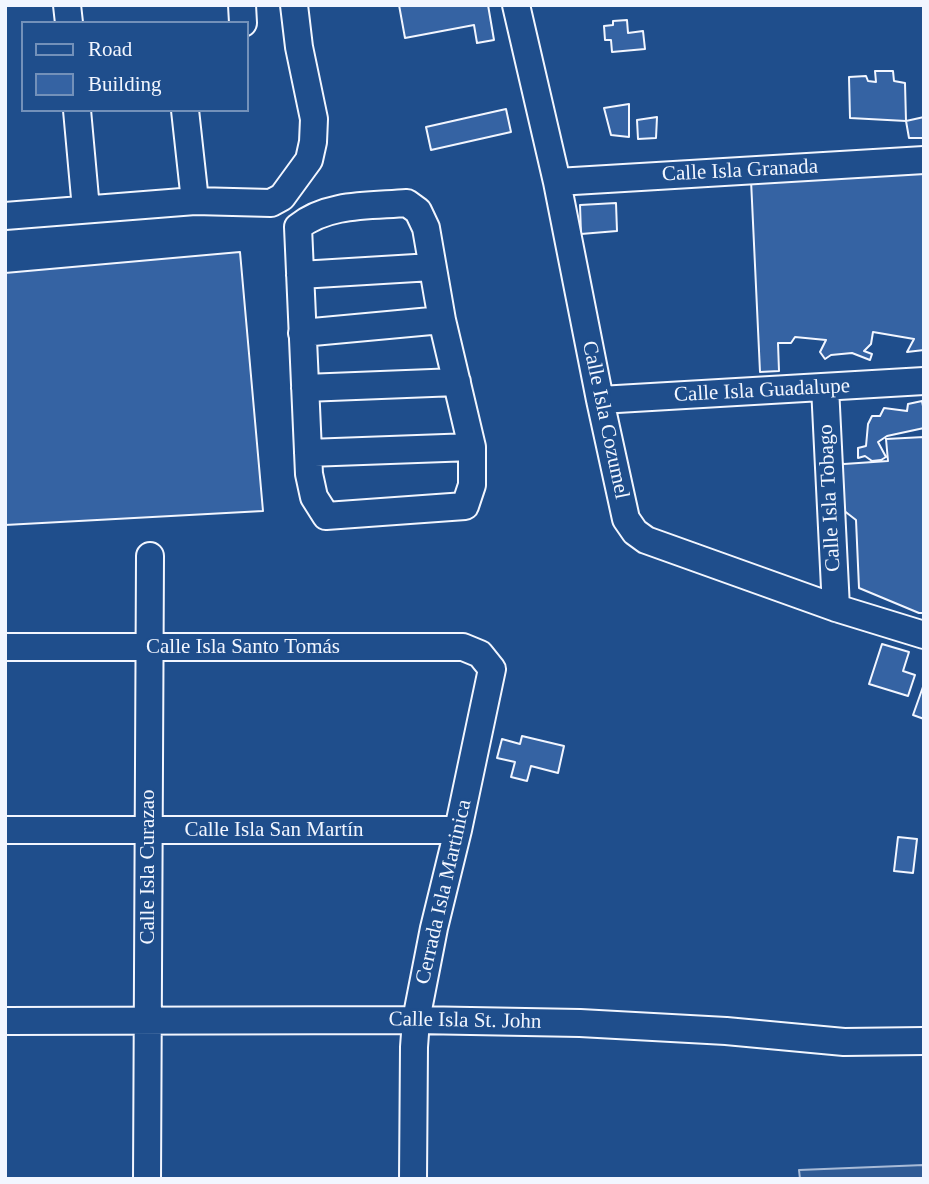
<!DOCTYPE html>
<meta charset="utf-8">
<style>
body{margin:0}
#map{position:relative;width:929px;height:1184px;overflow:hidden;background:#1f4e8c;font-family:Georgia,serif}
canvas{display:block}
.frame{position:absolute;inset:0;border:7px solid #f2f6ff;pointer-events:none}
.legend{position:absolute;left:21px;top:21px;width:228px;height:91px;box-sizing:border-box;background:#1f4e8c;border:2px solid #7391ba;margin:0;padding:9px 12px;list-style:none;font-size:21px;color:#f2f6ff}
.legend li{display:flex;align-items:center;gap:14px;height:35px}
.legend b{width:35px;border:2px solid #7391ba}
</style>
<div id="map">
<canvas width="929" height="1184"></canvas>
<div class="frame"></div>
<ul class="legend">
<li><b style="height:9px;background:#1f4e8c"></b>Road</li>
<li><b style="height:19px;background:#3563a3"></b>Building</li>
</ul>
</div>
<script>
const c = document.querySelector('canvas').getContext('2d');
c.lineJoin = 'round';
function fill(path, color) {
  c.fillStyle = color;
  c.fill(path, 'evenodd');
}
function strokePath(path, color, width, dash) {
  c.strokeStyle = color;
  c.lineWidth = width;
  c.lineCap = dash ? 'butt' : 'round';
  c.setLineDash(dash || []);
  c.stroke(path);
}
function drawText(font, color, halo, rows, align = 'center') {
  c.font = font + ' Georgia,serif';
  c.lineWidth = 5;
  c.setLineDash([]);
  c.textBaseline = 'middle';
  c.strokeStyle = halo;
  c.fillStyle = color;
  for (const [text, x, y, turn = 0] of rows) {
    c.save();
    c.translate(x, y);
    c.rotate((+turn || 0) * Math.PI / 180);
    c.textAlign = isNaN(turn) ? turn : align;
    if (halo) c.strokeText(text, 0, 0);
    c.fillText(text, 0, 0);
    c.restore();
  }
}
const built = new Path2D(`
 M 924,1165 L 924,1179 L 800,1179 L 799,1170 Z`);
fill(built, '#305b95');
strokePath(built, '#a8bbd7', 2);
const building = new Path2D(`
 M 399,5 L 488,5 L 494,40 L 477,43 L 474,25 L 405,38 Z
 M 627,20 L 628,33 L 643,31 L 645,49 L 612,52 L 611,40 L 605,40 L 604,26 L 613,25 L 613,21 Z
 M 875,71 L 893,71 L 894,81 L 905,83 L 906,121 L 850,118 L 849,77 L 866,76 L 868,81 L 876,82 Z
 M 629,104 L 629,137 L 611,135 L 604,108 Z
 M 506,109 L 511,132 L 431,150 L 426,127 Z
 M 657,117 L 656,138 L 638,139 L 637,120 Z
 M 924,117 L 924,138 L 909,138 L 906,121 Z
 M 924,172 L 924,350 L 907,352 L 914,339 L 873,332 L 871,344 L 864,351 L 872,354 L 870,360 L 852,353 L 831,355 L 825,359 L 820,352 L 826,340 L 795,337 L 791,343 L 778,343 L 779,371 L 760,372 L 751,180 Z
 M 616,203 L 617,231 L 581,234 L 580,205 Z
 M 240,252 L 263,511 L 5,525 L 5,273 Z
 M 922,401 L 924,411 L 924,428 L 887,436 L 878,442 L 886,457 L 881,460 L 872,461 L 865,456 L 858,458 L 858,448 L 866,446 L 868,424 L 872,416 L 880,416 L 884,408 L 907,411 L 908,404 Z
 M 924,437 L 924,613 L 919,613 L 859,588 L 856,520 L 838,506 L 837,461 L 844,464 L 888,461 L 886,439 Z
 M 882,644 L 909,652 L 903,671 L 915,675 L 908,696 L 869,684 Z
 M 924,684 L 924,719 L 913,715 Z
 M 522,736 L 564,746 L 558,773 L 531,766 L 527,781 L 511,777 L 515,762 L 497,758 L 502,739 L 520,744 Z
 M 898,837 L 917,839 L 913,873 L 894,871 Z`);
fill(building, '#3563a3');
strokePath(building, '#f2f6ff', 2);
const minor = new Path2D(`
 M 67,5 L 69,23
 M 242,5 L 243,23
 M 516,5 L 557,182 L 600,400 L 626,519 L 635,532 L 646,540 L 836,608 L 924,635
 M 77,110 L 86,209
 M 185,110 L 195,201
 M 557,182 L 924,160
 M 407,203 L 418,211 L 426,228 L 442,320 L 472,447 L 472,485 L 465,506 L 326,516 L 314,497 L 309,474 L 298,227 C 327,203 371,206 407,203 Z
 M 5,216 L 195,201 L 271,203 L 282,197 L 309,160 L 313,142 L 314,119 L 299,47 L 294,5
 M 300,275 L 432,267
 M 302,333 L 442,320
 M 825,387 L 836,608
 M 305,388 L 457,382
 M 600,400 L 924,381
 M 308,453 L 472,447
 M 5,647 L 463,647 L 480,654 L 492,669 L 458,830 L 434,928 L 416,1020 L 414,1047 L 413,1179
 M 5,830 L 458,830
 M 5,1021 L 416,1020 L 580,1023 L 726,1031 L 844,1042 L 924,1041
 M 147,1179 L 150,556`);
strokePath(minor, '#f2f6ff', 30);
strokePath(minor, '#1f4e8c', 26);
drawText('21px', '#f2f6ff', '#1f4e8c', [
 ["Calle Isla Granada",740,171,-3],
 ["Calle Isla Guadalupe",762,391,-3],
 ["Calle Isla Cozumel",605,420,78],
 ["Calle Isla Tobago",830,498,-93],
 ["Calle Isla Santo Tomás",243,647],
 ["Calle Isla San Martín",274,830],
 ["Calle Isla Curazao",148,867,-90],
 ["Cerrada Isla Martinica",444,892,-77],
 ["Calle Isla St. John",465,1021,1]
]);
</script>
